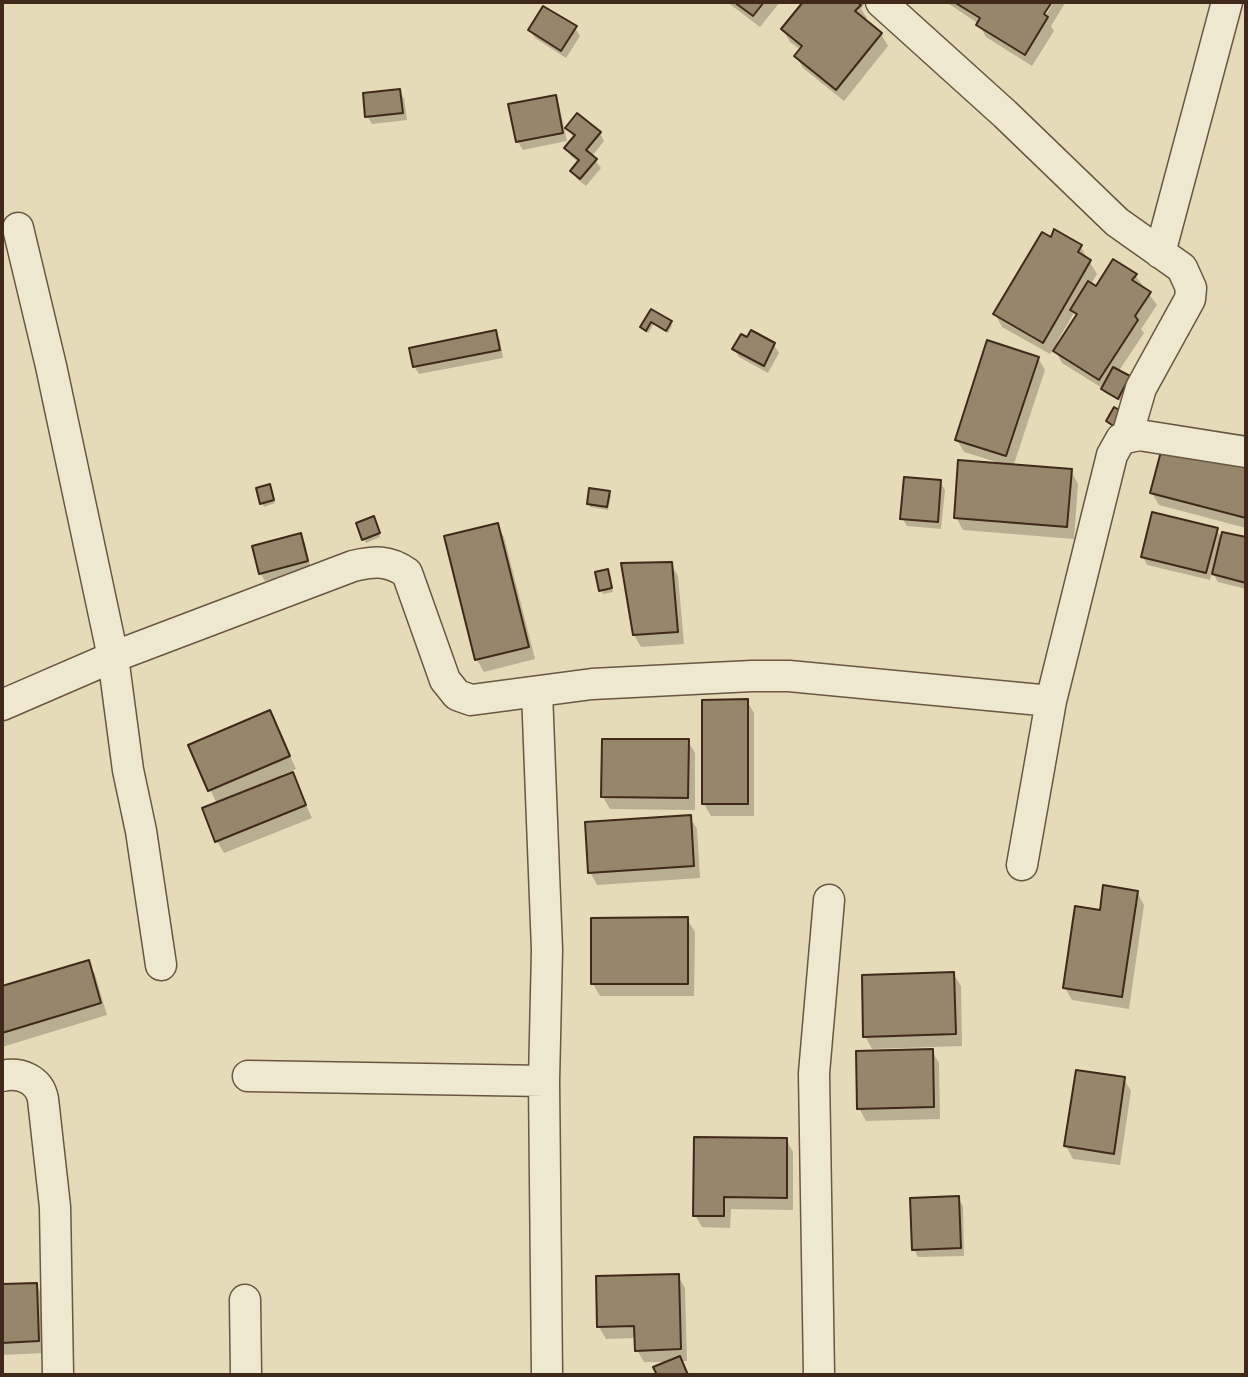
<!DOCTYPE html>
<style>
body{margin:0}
#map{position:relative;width:1248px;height:1377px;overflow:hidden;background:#e6dbb8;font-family:"Old Standard TT",serif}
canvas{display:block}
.frame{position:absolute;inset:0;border:4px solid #40291a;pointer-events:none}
</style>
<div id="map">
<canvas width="1248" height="1377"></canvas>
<div class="frame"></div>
</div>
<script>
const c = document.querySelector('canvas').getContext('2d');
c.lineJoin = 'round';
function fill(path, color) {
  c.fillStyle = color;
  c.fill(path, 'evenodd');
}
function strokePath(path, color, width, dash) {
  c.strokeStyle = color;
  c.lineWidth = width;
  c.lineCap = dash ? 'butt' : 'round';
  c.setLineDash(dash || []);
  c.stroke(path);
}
fill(new Path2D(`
 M 727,2 L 780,2 L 760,27 Z
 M 806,2 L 863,2 L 864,5 L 861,9 L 867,18 L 864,21 L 881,34 L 888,46 L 844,101 L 803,68 L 796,56 L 801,50 L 790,42 L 783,30 Z
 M 946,2 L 1050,2 L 1038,21 L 1041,23 L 1054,2 L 1065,3 L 1051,26 L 1054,31 L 1032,66 L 986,37 L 979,24 Z
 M 575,28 L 580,36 L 566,58 L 535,38 L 530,30 Z
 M 399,91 L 404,98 L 407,120 L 372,124 L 367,116 Z
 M 555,97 L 559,104 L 567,141 L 523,150 L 518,142 L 511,106 Z
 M 567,128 L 600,133 L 604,141 L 592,156 L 601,168 L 586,186 L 577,179 L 572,171 L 579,163 L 571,156 L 566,148 L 574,138 Z
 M 1051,239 L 1080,246 L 1097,274 L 1091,284 L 1096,288 L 1135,275 L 1157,305 L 1141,329 L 1144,333 L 1118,372 L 1131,381 L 1123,404 L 1121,400 L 1120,401 L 1105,393 L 1102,388 L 1062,363 L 1054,348 L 1050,354 L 1002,327 L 995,314 ZM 1074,313 L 1077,318 L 1060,344 L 1057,342 Z
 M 651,311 L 670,322 L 672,326 L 668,333 L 654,324 L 648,333 L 644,331 L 642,327 Z
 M 495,332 L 500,340 L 503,358 L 419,374 L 414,366 Z
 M 774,345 L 779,353 L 768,373 L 739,357 L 734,349 Z
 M 1038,358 L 1045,370 L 1013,467 L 1071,471 L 1078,484 L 1074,539 L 963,530 L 956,517 L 1003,464 L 964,452 L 957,440 Z
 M 1164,446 L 1246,468 L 1246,528 L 1159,505 L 1152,493 Z
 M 940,482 L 945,490 L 941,529 L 907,526 L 902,518 Z
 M 271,489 L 275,503 L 264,507 L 262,503 Z
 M 609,492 L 611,496 L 608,510 L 590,507 L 589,504 Z
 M 375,522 L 380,537 L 366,543 L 358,524 Z
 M 497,525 L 504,537 L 535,659 L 484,672 L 477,660 L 446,538 Z
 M 1216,529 L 1222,539 L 1224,534 L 1246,539 L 1246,589 L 1218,582 L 1212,572 L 1210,580 L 1147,565 L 1143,557 Z
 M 300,535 L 305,543 L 311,569 L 265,581 L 260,573 Z
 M 671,564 L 678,576 L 684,644 L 641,647 L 634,635 Z
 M 597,573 L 609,574 L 613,592 L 603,594 Z
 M 747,701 L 754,713 L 754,816 L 711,816 L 704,804 Z
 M 270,713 L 296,769 L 282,775 L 283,778 L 292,774 L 312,818 L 224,853 L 217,841 L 217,804 L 190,746 Z
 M 688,741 L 695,753 L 695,810 L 610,809 L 603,797 Z
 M 690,817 L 697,829 L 700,878 L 597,885 L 590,872 Z
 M 1137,892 L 1144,905 L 1129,1009 L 1072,1000 L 1065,988 L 1101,912 Z
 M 687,919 L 695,932 L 694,996 L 600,996 L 593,984 Z
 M 88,962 L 95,974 L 107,1015 L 2,1047 L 2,988 Z
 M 953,973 L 961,986 L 962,1046 L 872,1049 L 865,1036 Z
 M 932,1051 L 939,1063 L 940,1119 L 866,1121 L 859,1108 Z
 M 1124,1079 L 1131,1091 L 1120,1165 L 1073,1159 L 1066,1146 Z
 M 786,1139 L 793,1152 L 793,1210 L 731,1209 L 730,1228 L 702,1227 L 695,1215 Z
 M 958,1198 L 963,1206 L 964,1256 L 918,1257 L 914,1249 Z
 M 678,1276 L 685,1288 L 687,1361 L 681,1361 L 687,1375 L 659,1375 L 656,1368 L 669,1362 L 644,1362 L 637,1350 L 636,1338 L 606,1339 L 599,1327 Z
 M 36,1284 L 43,1297 L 45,1353 L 2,1355 L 2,1286 Z`), '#0003');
const building = new Path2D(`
 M 734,2 L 764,2 L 753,16 Z
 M 803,2 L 857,2 L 861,5 L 855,11 L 882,33 L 836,90 L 794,56 L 802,46 L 781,29 Z
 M 954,2 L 1052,2 L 1044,14 L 1048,17 L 1025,55 L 976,25 L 980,18 Z
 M 543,6 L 577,26 L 561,51 L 528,30 Z
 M 400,89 L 403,113 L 365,117 L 363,93 Z
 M 556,95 L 563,133 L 516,142 L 508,104 Z
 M 577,113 L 601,132 L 586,150 L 597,159 L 580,179 L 570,171 L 579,160 L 564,148 L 575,135 L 565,128 Z
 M 1054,229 L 1082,245 L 1078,252 L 1091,260 L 1043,343 L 993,314 L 1042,232 L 1051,237 Z
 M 1113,259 L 1137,274 L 1132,280 L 1151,292 L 1135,316 L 1138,320 L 1099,380 L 1053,351 L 1077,314 L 1070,310 L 1088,281 L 1096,286 Z
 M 651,309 L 672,321 L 666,331 L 651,322 L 646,331 L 640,327 Z
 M 496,330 L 500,350 L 413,367 L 409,348 Z
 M 751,330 L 775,343 L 764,366 L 732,349 L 741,334 L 747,337 Z
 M 987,340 L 1039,357 L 1006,456 L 955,440 Z
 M 1113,367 L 1130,376 L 1118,399 L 1101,389 Z
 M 1114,407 L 1123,412 L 1115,427 L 1106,421 Z
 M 1163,444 L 1246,466 L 1246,518 L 1150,493 Z
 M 958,460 L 1072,469 L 1067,527 L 954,518 Z
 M 904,477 L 941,480 L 938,522 L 900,519 Z
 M 270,484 L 274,500 L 260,504 L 256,488 Z
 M 589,488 L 610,491 L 607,507 L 587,504 Z
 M 1152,512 L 1218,528 L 1206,573 L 1141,557 Z
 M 374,516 L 380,533 L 362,540 L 356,523 Z
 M 498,523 L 529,647 L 475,660 L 444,536 Z
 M 1222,532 L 1246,537 L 1246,583 L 1212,574 Z
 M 301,533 L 308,561 L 259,574 L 252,546 Z
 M 672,562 L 678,632 L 633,635 L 621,563 Z
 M 608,569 L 612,588 L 599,591 L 595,572 Z
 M 748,699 L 748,804 L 702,804 L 702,700 Z
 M 270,710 L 290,756 L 208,791 L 188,745 Z
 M 602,739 L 689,739 L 688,798 L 601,797 Z
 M 293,772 L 306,805 L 215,842 L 202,808 Z
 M 691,815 L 694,866 L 588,873 L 585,822 Z
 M 1103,885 L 1138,891 L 1122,997 L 1063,988 L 1075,906 L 1100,910 Z
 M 688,917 L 688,984 L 591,984 L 591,918 Z
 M 89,960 L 101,1003 L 2,1033 L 2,986 Z
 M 954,972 L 956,1034 L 863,1037 L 862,975 Z
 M 933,1049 L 934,1107 L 857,1109 L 856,1051 Z
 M 1076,1070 L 1125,1077 L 1114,1154 L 1064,1146 Z
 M 694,1137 L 787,1138 L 787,1198 L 724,1197 L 724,1216 L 693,1216 Z
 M 959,1196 L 961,1248 L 912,1250 L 910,1198 Z
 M 679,1274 L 681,1349 L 635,1351 L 634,1326 L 597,1327 L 596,1276 Z
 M 37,1283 L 39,1341 L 2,1343 L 2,1284 Z
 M 680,1356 L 688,1375 L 657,1375 L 653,1367 Z`);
fill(building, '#96866c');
strokePath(building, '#40291a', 2);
const minor = new Path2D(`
 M 881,2 L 1005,114 L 1117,222 L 1182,268 L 1191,288 L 1190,299 L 1141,388 L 1127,436
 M 18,228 L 51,366 L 113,657 L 128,770 L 141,831 L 161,965
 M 1160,253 L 1227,2
 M 537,692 L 547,950 L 544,1081 L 547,1375
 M 2,705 L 113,657 L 353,566 C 375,561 389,560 407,573 L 445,680 L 457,695 L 471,700 L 592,684 L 752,676 L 789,676 L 1051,701
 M 1022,865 L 1051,701 L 1112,455 L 1121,439 L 1139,435 L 1246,452
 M 2,1076 C 20,1072 39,1079 43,1099 L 55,1207 L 58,1375
 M 248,1076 L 544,1081
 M 245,1300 L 246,1375
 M 819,1375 L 814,1073 L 829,900`);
strokePath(minor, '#6a5642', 33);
strokePath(minor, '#efe8d1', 30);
</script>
